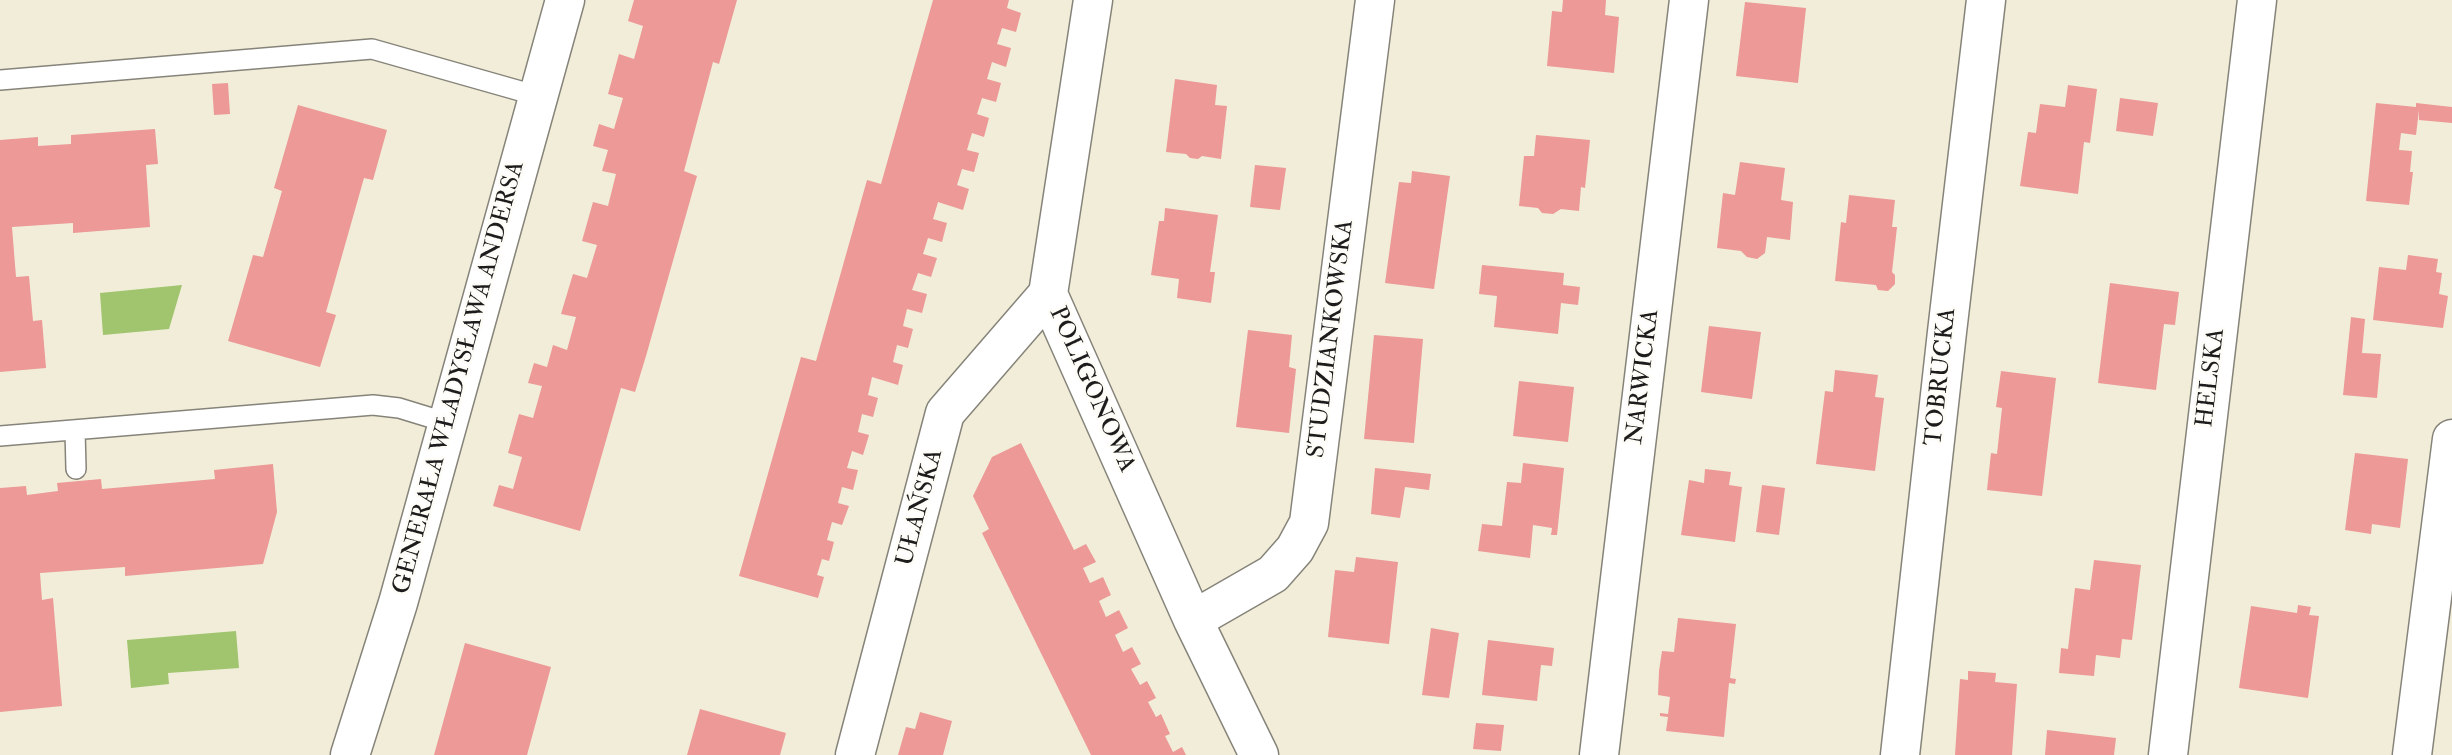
<!DOCTYPE html>
<meta charset="utf-8">
<style>
body{margin:0}
canvas{display:block;background:#f1edd8}
</style>
<canvas width="2452" height="755"></canvas>
<script>
const c = document.querySelector('canvas').getContext('2d');
c.lineJoin = 'round';
function fill(path, color) {
  c.fillStyle = color;
  c.fill(path, 'evenodd');
}
function strokePath(path, color, width, dash) {
  c.strokeStyle = color;
  c.lineWidth = width;
  c.lineCap = dash ? 'butt' : 'round';
  c.setLineDash(dash || []);
  c.stroke(path);
}
function drawText(font, color, halo, rows, align = 'center') {
  c.font = font + ' "IM FELL Double Pica",serif';
  c.lineWidth = 5;
  c.setLineDash([]);
  c.textBaseline = 'middle';
  c.strokeStyle = halo;
  c.fillStyle = color;
  for (const [text, x, y, turn = 0] of rows) {
    c.save();
    c.translate(x, y);
    c.rotate((+turn || 0) * Math.PI / 180);
    c.textAlign = isNaN(turn) ? turn : align;
    if (halo) c.strokeText(text, 0, 0);
    c.fillText(text, 0, 0);
    c.restore();
  }
}
fill(new Path2D(`
 M 182,285 L 169,329 L 103,335 L 100,293 Z
 M 236,631 L 239,668 L 168,673 L 169,684 L 131,688 L 127,640 Z`), '#a1c56f');
fill(new Path2D(`
 M 634,0 L 737,0 L 719,64 L 713,62 L 684,171 L 697,176 L 646,356 L 635,392 L 621,388 L 580,531 L 493,506 L 499,485 L 513,489 L 522,457 L 508,453 L 519,414 L 533,418 L 542,386 L 528,383 L 534,363 L 547,367 L 553,345 L 567,350 L 576,317 L 561,314 L 573,274 L 587,278 L 597,245 L 582,241 L 593,202 L 608,206 L 616,174 L 602,171 L 608,150 L 593,146 L 599,124 L 614,129 L 623,98 L 608,94 L 619,54 L 634,59 L 643,26 L 628,21 Z
 M 933,0 L 1009,0 L 1007,8 L 1021,13 L 1016,32 L 1002,28 L 997,44 L 1011,48 L 1006,67 L 992,62 L 987,79 L 1001,83 L 996,102 L 982,98 L 977,114 L 989,118 L 984,137 L 972,133 L 967,150 L 979,153 L 974,172 L 962,169 L 957,185 L 969,189 L 963,210 L 938,202 L 933,219 L 947,223 L 942,242 L 928,238 L 923,254 L 937,258 L 931,277 L 918,273 L 912,290 L 927,294 L 922,313 L 907,309 L 903,326 L 913,329 L 908,348 L 897,345 L 893,362 L 903,365 L 898,385 L 872,377 L 868,395 L 878,398 L 873,417 L 862,414 L 858,432 L 869,435 L 863,455 L 852,451 L 847,468 L 858,470 L 853,490 L 842,487 L 838,503 L 849,506 L 842,525 L 832,522 L 827,540 L 834,542 L 829,561 L 822,559 L 817,575 L 824,577 L 818,598 L 739,576 L 801,357 L 816,361 L 867,180 L 881,184 Z
 M 1563,0 L 1606,0 L 1605,15 L 1619,17 L 1614,73 L 1547,66 L 1552,11 L 1562,12 Z
 M 1745,2 L 1806,8 L 1798,83 L 1736,76 Z
 M 1175,79 L 1217,85 L 1215,105 L 1227,106 L 1221,159 L 1202,156 L 1198,159 L 1190,158 L 1186,154 L 1166,152 Z
 M 228,83 L 230,114 L 214,115 L 212,84 Z
 M 2068,85 L 2097,89 L 2090,143 L 2084,142 L 2078,194 L 2020,186 L 2028,132 L 2036,133 L 2040,104 L 2065,107 Z
 M 2120,98 L 2158,103 L 2153,136 L 2116,131 Z
 M 2376,103 L 2416,107 L 2416,103 L 2452,107 L 2452,123 L 2419,120 L 2419,110 L 2416,135 L 2401,133 L 2399,150 L 2412,151 L 2410,172 L 2413,172 L 2409,205 L 2366,201 Z
 M 298,105 L 387,130 L 373,180 L 364,178 L 326,312 L 336,315 L 320,367 L 228,341 L 253,255 L 263,257 L 282,191 L 274,188 Z
 M 155,129 L 158,164 L 146,165 L 150,227 L 73,233 L 73,223 L 12,227 L 16,277 L 29,276 L 33,321 L 42,320 L 46,368 L 0,372 L 0,140 L 38,137 L 38,146 L 71,144 L 71,135 Z
 M 1536,135 L 1590,140 L 1585,188 L 1581,187 L 1579,211 L 1561,209 L 1553,214 L 1542,213 L 1538,208 L 1519,206 L 1524,156 L 1534,156 Z
 M 1740,162 L 1785,168 L 1781,200 L 1793,202 L 1790,240 L 1767,237 L 1765,253 L 1757,259 L 1747,257 L 1741,251 L 1717,248 L 1723,193 L 1735,195 Z
 M 1255,165 L 1286,168 L 1280,210 L 1250,207 Z
 M 1412,171 L 1450,176 L 1434,289 L 1385,283 L 1399,182 L 1411,183 Z
 M 1849,195 L 1895,200 L 1892,227 L 1897,227 L 1892,272 L 1895,275 L 1895,284 L 1888,291 L 1878,290 L 1876,285 L 1835,281 L 1841,222 L 1846,223 Z
 M 1165,208 L 1218,215 L 1210,272 L 1215,272 L 1211,303 L 1177,298 L 1179,279 L 1151,275 L 1159,221 L 1164,221 Z
 M 2408,255 L 2438,259 L 2436,272 L 2442,273 L 2439,294 L 2448,296 L 2443,328 L 2373,320 L 2379,267 L 2406,270 Z
 M 1482,265 L 1564,273 L 1563,285 L 1580,287 L 1578,305 L 1561,303 L 1558,334 L 1494,327 L 1497,296 L 1479,294 Z
 M 2110,283 L 2179,292 L 2175,325 L 2164,324 L 2156,390 L 2098,383 Z
 M 2351,317 L 2365,319 L 2362,353 L 2381,354 L 2377,398 L 2343,395 Z
 M 1709,326 L 1761,332 L 1752,399 L 1701,392 Z
 M 1248,330 L 1292,335 L 1289,367 L 1296,369 L 1289,433 L 1236,427 Z
 M 1374,335 L 1423,339 L 1414,443 L 1364,439 Z
 M 1835,370 L 1878,375 L 1875,397 L 1884,398 L 1875,471 L 1816,464 L 1825,391 L 1833,392 Z
 M 2001,371 L 2056,378 L 2042,496 L 1987,490 L 1991,453 L 1997,454 L 2002,408 L 1996,407 Z
 M 1519,381 L 1574,387 L 1568,442 L 1513,436 Z
 M 1021,443 L 1074,550 L 1086,544 L 1096,562 L 1083,568 L 1090,583 L 1103,577 L 1111,595 L 1099,601 L 1106,617 L 1119,610 L 1128,628 L 1115,635 L 1123,652 L 1132,647 L 1141,664 L 1131,669 L 1140,685 L 1147,681 L 1156,698 L 1148,702 L 1156,717 L 1161,714 L 1170,734 L 1165,736 L 1173,752 L 1182,747 L 1186,755 L 1091,755 L 982,533 L 989,529 L 973,496 L 992,457 Z
 M 2355,453 L 2408,459 L 2400,528 L 2372,524 L 2371,534 L 2345,530 Z
 M 1523,463 L 1564,468 L 1557,535 L 1551,535 L 1552,528 L 1533,525 L 1530,558 L 1478,551 L 1482,524 L 1502,526 L 1507,482 L 1521,483 Z
 M 273,464 L 277,512 L 263,564 L 125,576 L 125,567 L 40,573 L 42,600 L 53,598 L 62,706 L 0,712 L 0,488 L 26,486 L 27,495 L 58,491 L 57,483 L 101,479 L 102,489 L 215,479 L 214,470 Z
 M 1375,468 L 1431,474 L 1429,490 L 1405,487 L 1400,518 L 1371,514 Z
 M 1705,469 L 1731,472 L 1729,485 L 1742,487 L 1735,542 L 1681,535 L 1689,480 L 1704,483 Z
 M 1762,485 L 1785,488 L 1779,535 L 1756,532 Z
 M 1356,557 L 1398,562 L 1389,644 L 1328,637 L 1335,570 L 1354,572 Z
 M 2094,560 L 2141,565 L 2132,640 L 2122,639 L 2120,658 L 2096,655 L 2094,676 L 2059,673 L 2061,648 L 2068,649 L 2075,588 L 2090,590 Z
 M 2298,605 L 2311,607 L 2309,615 L 2319,616 L 2308,698 L 2239,688 L 2251,606 L 2297,613 Z
 M 1678,618 L 1736,624 L 1730,678 L 1736,679 L 1735,684 L 1729,683 L 1724,737 L 1666,731 L 1668,717 L 1660,716 L 1660,713 L 1668,714 L 1670,697 L 1658,695 L 1659,671 L 1662,651 L 1674,652 Z
 M 1431,628 L 1459,633 L 1449,698 L 1422,695 Z
 M 1488,640 L 1554,648 L 1552,666 L 1541,665 L 1537,701 L 1482,695 Z
 M 465,643 L 551,667 L 527,755 L 434,755 Z
 M 1968,671 L 1996,673 L 1995,682 L 2017,684 L 2012,755 L 1955,755 L 1960,679 L 1968,680 Z
 M 700,709 L 786,733 L 780,755 L 687,755 Z
 M 920,712 L 952,721 L 943,755 L 898,755 L 906,727 L 915,729 Z
 M 1476,723 L 1504,725 L 1501,751 L 1473,749 Z
 M 2047,730 L 2116,738 L 2114,755 L 2045,755 Z`), '#ec9997');
const lane = new Path2D(`
 M 0,80 L 372,49 L 538,96
 M 75,430 L 76,469
 M 0,436 L 373,405 L 399,408 L 448,423`);
const street = new Path2D(`
 M 1093,0 L 1048,294 L 1193,620 L 1259,755
 M 1193,620 L 1273,574 L 1295,549 L 1309,523 L 1375,0
 M 350,755 L 398,603 L 565,0
 M 855,755 L 945,413 L 1048,294
 M 1599,755 L 1689,0
 M 1900,755 L 1947,332 L 1986,0
 M 2168,755 L 2257,0
 M 2412,755 L 2452,439`);
strokePath(lane, '#86847a', 22);
strokePath(street, '#86847a', 41);
strokePath(lane, '#fff', 19);
strokePath(street, '#fff', 38);
drawText('24px', '#1c1c1c', '#fdfcf7', [
 ["STUDZIANKOWSKA",1332,339,-83],
 ["NARWICKA",1644,377,-83],
 ["TOBRUCKA",1942,377,-84],
 ["GENERAŁA WŁADYSŁAWA ANDERSA",460,378,-75],
 ["HELSKA",2212,378,-83],
 ["POLIGONOWA",1091,390,66],
 ["UŁAŃSKA",921,508,-75]
]);
</script>
